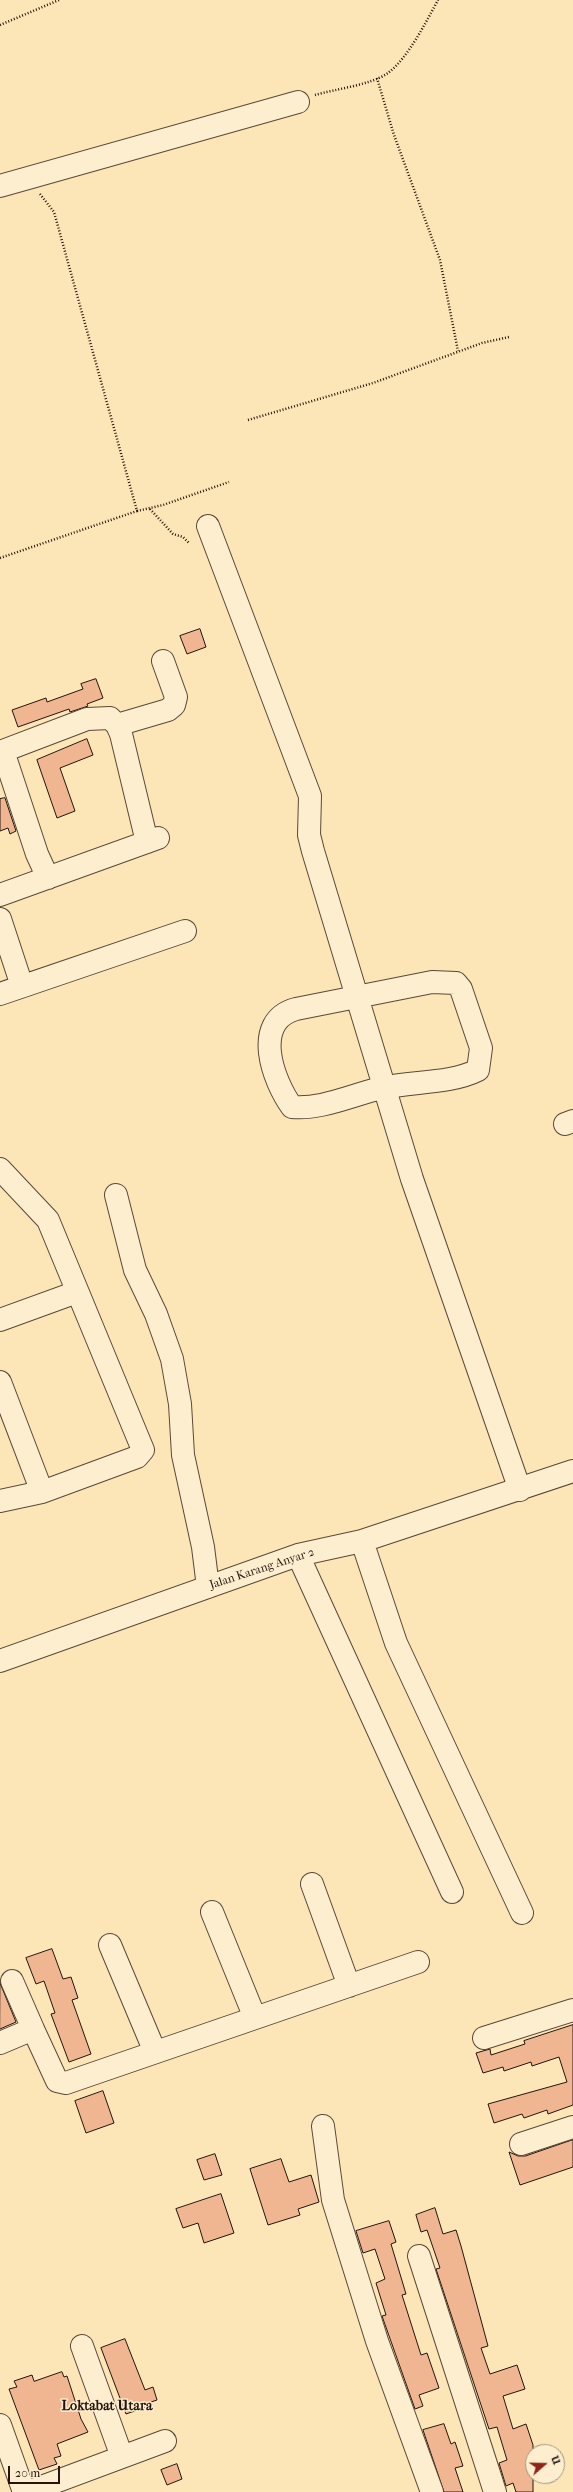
<!DOCTYPE html>
<style>
body{margin:0}
#map{position:relative;width:573px;height:2492px;overflow:hidden;background:#fce5b6;font-family:"IM FELL French Canon",serif}
canvas{display:block}
.north{position:absolute;left:525px;top:2444px;width:40px;height:40px;box-sizing:border-box;background:#fdeed0;border:1px solid #a69782;border-radius:50%;rotate:70deg;font-size:11px;font-weight:700;line-height:16px;text-align:center;color:#24140e}
.north::after{content:'';display:block;margin:auto;width:14px;height:18px;background:#8f2418;clip-path:polygon(50% 0,100% 100%,50% 72%,0 100%)}
.scale{position:absolute;left:8px;top:2466px;width:52px;height:18px;box-sizing:border-box;border:2px solid #24140e;border-top:0;padding-left:5px;font-size:12px;line-height:14px;white-space:nowrap;color:#24140e;-webkit-text-stroke:3px #fdeed0;paint-order:stroke}
</style>
<div id="map">
<canvas width="573" height="2492"></canvas>
<div class="north">U</div>
<div class="scale">20 m</div>
</div>
<script>
const c = document.querySelector('canvas').getContext('2d');
c.lineJoin = 'round';
function fill(path, color) {
  c.fillStyle = color;
  c.fill(path, 'evenodd');
}
function strokePath(path, color, width, dash) {
  c.strokeStyle = color;
  c.lineWidth = width;
  c.lineCap = dash ? 'butt' : 'round';
  c.setLineDash(dash || []);
  c.stroke(path);
}
function drawText(font, color, halo, rows, align = 'center') {
  c.font = font + ' "IM FELL French Canon",serif';
  c.lineWidth = 3;
  c.setLineDash([]);
  c.textBaseline = 'middle';
  c.strokeStyle = halo;
  c.fillStyle = color;
  for (const [text, x, y, turn = 0] of rows) {
    c.save();
    c.translate(x, y);
    c.rotate((+turn || 0) * Math.PI / 180);
    c.textAlign = isNaN(turn) ? turn : align;
    if (halo) c.strokeText(text, 0, 0);
    c.fillText(text, 0, 0);
    c.restore();
  }
}
const building = new Path2D(`
 M 200,629 L 206,647 L 187,654 L 180,636 Z
 M 96,679 L 103,698 L 87,704 L 88,706 L 70,712 L 69,709 L 18,727 L 12,710 L 46,698 L 47,702 L 83,689 L 81,684 Z
 M 87,739 L 93,755 L 60,768 L 75,811 L 57,818 L 37,760 Z
 M 5,798 L 16,831 L 10,834 L 8,828 L 0,831 L 0,799 Z
 M 52,1949 L 63,1979 L 71,1977 L 78,1998 L 72,2000 L 91,2054 L 69,2062 L 51,2014 L 55,2013 L 44,1981 L 36,1984 L 26,1958 Z
 M 0,1983 L 16,2022 L 0,2029 Z
 M 573,2025 L 573,2105 L 548,2114 L 547,2110 L 524,2118 L 522,2114 L 494,2123 L 488,2104 L 567,2082 L 559,2057 L 532,2066 L 531,2062 L 504,2071 L 503,2067 L 483,2073 L 476,2053 L 490,2049 L 491,2055 L 525,2044 L 524,2041 Z
 M 103,2091 L 114,2123 L 86,2133 L 75,2101 Z
 M 573,2140 L 573,2167 L 520,2185 L 509,2152 L 518,2156 L 525,2156 Z
 M 215,2154 L 222,2175 L 204,2180 L 197,2160 Z
 M 281,2159 L 289,2182 L 311,2175 L 319,2202 L 298,2209 L 300,2215 L 268,2225 L 250,2169 Z
 M 221,2194 L 234,2233 L 204,2243 L 198,2223 L 183,2228 L 176,2209 Z
 M 435,2208 L 443,2234 L 456,2230 L 461,2246 L 488,2346 L 481,2348 L 490,2374 L 517,2365 L 525,2389 L 503,2396 L 513,2429 L 526,2424 L 533,2445 L 533,2492 L 516,2492 L 513,2483 L 506,2486 L 499,2463 L 507,2460 L 497,2427 L 489,2429 L 436,2269 L 440,2268 L 427,2230 L 421,2232 L 416,2215 Z
 M 389,2221 L 396,2242 L 391,2244 L 406,2294 L 402,2295 L 421,2355 L 427,2353 L 439,2388 L 419,2395 L 423,2406 L 415,2409 L 382,2316 L 386,2315 L 376,2283 L 385,2279 L 375,2249 L 363,2253 L 356,2231 Z
 M 125,2339 L 145,2390 L 153,2387 L 157,2400 L 151,2402 L 152,2405 L 126,2414 L 101,2348 Z
 M 62,2372 L 64,2377 L 67,2376 L 81,2419 L 88,2432 L 57,2444 L 61,2456 L 54,2458 L 57,2464 L 39,2470 L 9,2389 L 17,2387 L 14,2381 L 32,2375 L 34,2381 Z
 M 444,2424 L 451,2444 L 455,2442 L 463,2466 L 455,2468 L 463,2492 L 444,2492 L 423,2430 Z
 M 177,2464 L 182,2479 L 167,2485 L 161,2470 Z`);
fill(building, '#f0b692');
strokePath(building, '#24140e', 1);
const minor = new Path2D(`
 M 0,186 L 298,102
 M 208,526 L 310,796 L 309,835 L 313,851 L 412,1179 L 520,1490
 M 117,725 L 168,710 L 174,705 L 176,697 L 163,661
 M 3,751 L 87,719 L 110,718 L 117,725 L 121,734 L 147,842
 M 0,752 L 3,751 L 37,854 L 48,878
 M 0,895 L 158,838
 M 0,919 L 22,986
 M 432,982 L 456,983 L 461,989 L 481,1048 L 478,1070 C 450,1084 413,1081 382,1088 C 354,1094 321,1110 292,1107 C 273,1081 251,1021 296,1009 Z
 M 0,994 L 185,931
 M 565,1124 L 573,1121
 M 0,1169 L 48,1220 L 143,1450 L 137,1457 L 42,1492 L 0,1501
 M 116,1195 L 135,1270 L 156,1314 L 172,1359 L 180,1404 L 183,1455 L 203,1547 L 208,1587
 M 0,1320 L 77,1292
 M 0,1382 L 42,1492
 M 362,1541 L 396,1643 L 522,1913
 M 298,1555 L 452,1892
 M 0,1661 L 298,1555 L 362,1541 L 573,1471
 M 312,1884 L 349,1986
 M 212,1912 L 255,2018
 M 110,1945 L 155,2052
 M 33,2029 L 57,2081 L 66,2083 L 418,1962
 M 484,2038 L 573,2010
 M 0,2043 L 33,2029 L 12,1981
 M 323,2126 L 333,2200 L 377,2341 L 432,2492
 M 521,2144 L 573,2127
 M 419,2256 L 495,2492
 M 82,2346 L 122,2457
 M 0,2425 L 24,2492
 M 28,2492 L 165,2441`);
strokePath(minor, '#5a4838', 24);
strokePath(new Path2D(`
 M 0,25 L 59,0
 M 377,78 L 394,135 L 440,260 L 458,351
 M 315,95 C 335,89 371,85 388,73 C 408,58 426,22 438,0
 M 248,420 L 373,383 L 482,343 L 509,337
 M 150,509 L 173,534 L 183,537 L 189,543
 M 137,511 L 163,505 L 229,482
 M 0,558 L 137,511 L 54,212 L 40,194`), '#24140e', 2.5, [1, 2]);
strokePath(minor, '#fdeed0', 22);
drawText('12px', '#24140e', '#fdeed0', [
 ["Jalan Karang Anyar 2",262,1569,-18]
]);
drawText('bold 14px', '#24140e', '#fdeed0', [
 ["Loktabat Utara",107,2407]
]);
</script>
